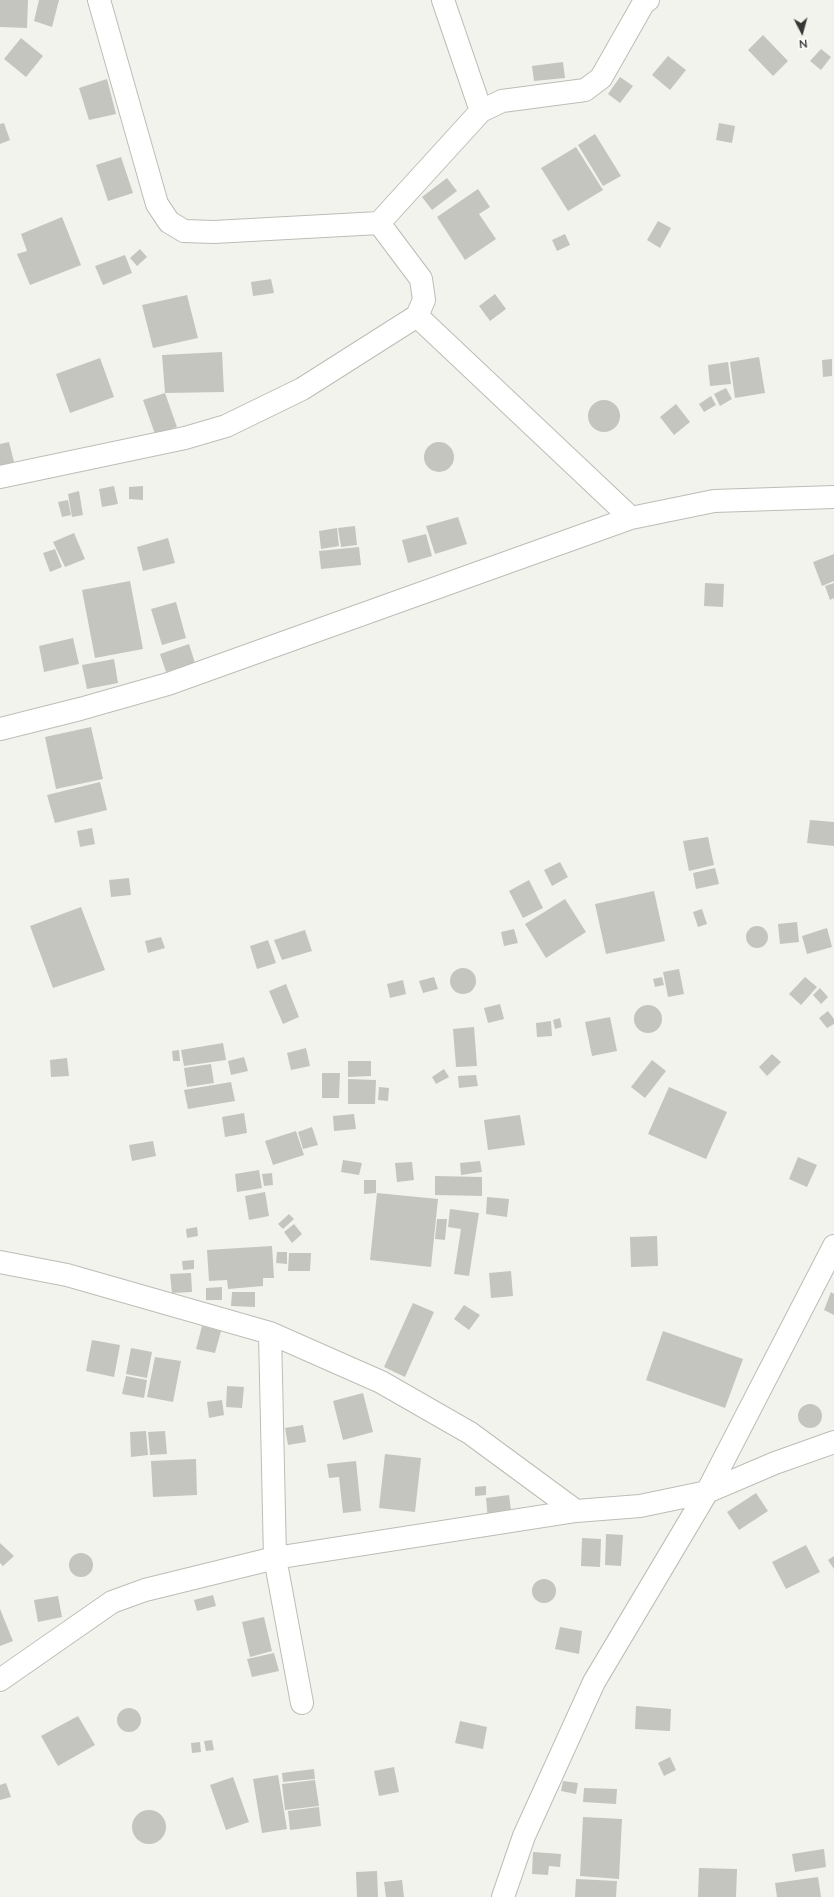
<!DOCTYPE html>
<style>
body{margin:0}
#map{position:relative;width:834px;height:1897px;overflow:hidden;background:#f3f3ed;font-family:Lato,sans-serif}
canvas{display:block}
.north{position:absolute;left:782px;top:12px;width:40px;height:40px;-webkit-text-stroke:3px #fffffe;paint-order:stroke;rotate:174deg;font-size:11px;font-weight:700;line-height:16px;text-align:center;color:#373735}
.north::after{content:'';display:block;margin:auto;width:14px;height:18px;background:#373735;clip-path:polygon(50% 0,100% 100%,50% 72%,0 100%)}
</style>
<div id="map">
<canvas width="834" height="1897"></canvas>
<div class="north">N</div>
</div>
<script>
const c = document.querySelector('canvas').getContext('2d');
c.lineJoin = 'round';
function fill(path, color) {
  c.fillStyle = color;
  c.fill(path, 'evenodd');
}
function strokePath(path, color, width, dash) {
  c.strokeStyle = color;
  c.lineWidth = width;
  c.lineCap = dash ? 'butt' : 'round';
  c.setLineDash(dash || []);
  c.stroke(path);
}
fill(new Path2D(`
 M 0,0 L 28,0 L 27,28 L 0,27 Z
 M 39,0 L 59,0 L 52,27 L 34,21 Z
 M 763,35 L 788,61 L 773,76 L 748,50 Z
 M 21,38 L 43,56 L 26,77 L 4,59 Z
 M 821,49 L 831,57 L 821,70 L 810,61 Z
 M 668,56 L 686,70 L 670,90 L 652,75 Z
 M 563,62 L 565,78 L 534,81 L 532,66 Z
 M 620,77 L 633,86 L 620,103 L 608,94 Z
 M 107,79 L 116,114 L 89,120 L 79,88 Z
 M 4,123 L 10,140 L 0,144 L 0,124 Z
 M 719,123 L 735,126 L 732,143 L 716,140 Z
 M 595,134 L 621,176 L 603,186 L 578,145 Z
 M 576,147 L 603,190 L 568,211 L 541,168 Z
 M 121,157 L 133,193 L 108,201 L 96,165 Z
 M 447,178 L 457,191 L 432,210 L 422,197 Z
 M 478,189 L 490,207 L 479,214 L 496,239 L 465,260 L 437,217 Z
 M 62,217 L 81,265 L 30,285 L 17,254 L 27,251 L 21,234 Z
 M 658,221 L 671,228 L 660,248 L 647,240 Z
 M 565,234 L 570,245 L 557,251 L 552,240 Z
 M 140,249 L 147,257 L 137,266 L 130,258 Z
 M 125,255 L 132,273 L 103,285 L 95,266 Z
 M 271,279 L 274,293 L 253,296 L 251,282 Z
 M 495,294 L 506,309 L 490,321 L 479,306 Z
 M 187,295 L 198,338 L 153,348 L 142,305 Z
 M 222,352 L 224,392 L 165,393 L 177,427 L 155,434 L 143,400 L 165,393 L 162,355 Z
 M 759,357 L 765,393 L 735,398 L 730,362 Z
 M 100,358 L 114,397 L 70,413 L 56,374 Z
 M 832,359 L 832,376 L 823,377 L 822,360 Z
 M 728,362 L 731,384 L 710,386 L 708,365 Z
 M 726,388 L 732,399 L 720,406 L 714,394 Z
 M 711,396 L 716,405 L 704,412 L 699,404 Z
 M588 416a16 16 0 1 1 32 0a16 16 0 1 1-32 0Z
 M 676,404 L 690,422 L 674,435 L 660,417 Z
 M424 457a15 15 0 1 1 30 0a15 15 0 1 1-30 0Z
 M 9,442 L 14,462 L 0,466 L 0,444 Z
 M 114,486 L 118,504 L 102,507 L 99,489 Z
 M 143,486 L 143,500 L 129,499 L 129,487 Z
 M 79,491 L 83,515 L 72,517 L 68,494 Z
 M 68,500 L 71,515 L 62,517 L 58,502 Z
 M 458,517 L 467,544 L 435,554 L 426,526 Z
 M 355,526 L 357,545 L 341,547 L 338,528 Z
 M 337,528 L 339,546 L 321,549 L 319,531 Z
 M 74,533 L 85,559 L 65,567 L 53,542 Z
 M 426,534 L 432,556 L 408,563 L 402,540 Z
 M 168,538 L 175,563 L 143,571 L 137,547 Z
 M 359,547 L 361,565 L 321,569 L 319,551 Z
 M 55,549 L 62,567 L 50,572 L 43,553 Z
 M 834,554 L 834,581 L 822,586 L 813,562 Z
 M 130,581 L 143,649 L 95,658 L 82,590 Z
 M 705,583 L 724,584 L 723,607 L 704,606 Z
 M 834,583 L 834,598 L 830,600 L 825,586 Z
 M 176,602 L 186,638 L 162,645 L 151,609 Z
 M 73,638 L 79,664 L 44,672 L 39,646 Z
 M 189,644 L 195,663 L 166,672 L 160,654 Z
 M 114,659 L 118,683 L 87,689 L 82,665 Z
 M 91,727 L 103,779 L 56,789 L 45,737 Z
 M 100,782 L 107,810 L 55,823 L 47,795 Z
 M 810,820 L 834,822 L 834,846 L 807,843 Z
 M 92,828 L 95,844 L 80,847 L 77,831 Z
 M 708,837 L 714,865 L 689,871 L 683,841 Z
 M 560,862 L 568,877 L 552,886 L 544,870 Z
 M 715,868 L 719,884 L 696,889 L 693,873 Z
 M 129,878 L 131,895 L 111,897 L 109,880 Z
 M 529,880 L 543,908 L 523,918 L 509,891 Z
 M 654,891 L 665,941 L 606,954 L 595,904 Z
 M 565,899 L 586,932 L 546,958 L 525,924 Z
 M 81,907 L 105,970 L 53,988 L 30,926 Z
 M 702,909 L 707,924 L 698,927 L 693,912 Z
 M 797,922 L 799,942 L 780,944 L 778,924 Z
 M746 937a11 11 0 1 1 22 0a11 11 0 1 1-22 0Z
 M 827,928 L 832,947 L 807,954 L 802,936 Z
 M 514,929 L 518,943 L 504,946 L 501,932 Z
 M 305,930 L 312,951 L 282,960 L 274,940 Z
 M 161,937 L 165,948 L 148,953 L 145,941 Z
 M 268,940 L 276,963 L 257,969 L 250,946 Z
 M450 981a13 13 0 1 1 26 0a13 13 0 1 1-26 0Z
 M 679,969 L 684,994 L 668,997 L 663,972 Z
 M 434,977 L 438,989 L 423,993 L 419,981 Z
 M 662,977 L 664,985 L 655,987 L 653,979 Z
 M 805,977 L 817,987 L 801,1005 L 789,994 Z
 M 403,980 L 406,994 L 390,998 L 387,984 Z
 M 286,984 L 299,1017 L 283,1024 L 269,991 Z
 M 820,988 L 828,997 L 821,1004 L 813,995 Z
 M 500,1004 L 504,1019 L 488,1023 L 484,1008 Z
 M634 1019a14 14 0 1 1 28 0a14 14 0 1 1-28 0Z
 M 828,1011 L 834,1019 L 834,1024 L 827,1028 L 819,1018 Z
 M 610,1017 L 617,1051 L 592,1056 L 585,1022 Z
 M 560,1018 L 562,1027 L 555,1029 L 553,1020 Z
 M 551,1021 L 552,1036 L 537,1037 L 536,1023 Z
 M 474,1027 L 477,1066 L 456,1067 L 453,1029 Z
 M 223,1043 L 226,1060 L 184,1066 L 181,1050 Z
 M 306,1048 L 310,1066 L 291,1070 L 287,1053 Z
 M 179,1050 L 180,1061 L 173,1061 L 172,1051 Z
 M 772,1054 L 781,1062 L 767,1076 L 759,1067 Z
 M 244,1057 L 248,1071 L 231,1075 L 228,1061 Z
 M 67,1058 L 69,1076 L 51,1077 L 50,1060 Z
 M 652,1060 L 666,1071 L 645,1098 L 631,1087 Z
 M 348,1061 L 371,1061 L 371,1076 L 348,1077 Z
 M 211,1064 L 214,1083 L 187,1087 L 184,1068 Z
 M 444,1069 L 449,1077 L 436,1084 L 432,1077 Z
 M 322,1073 L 340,1073 L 339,1098 L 322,1098 Z
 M 476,1075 L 478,1086 L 459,1088 L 458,1076 Z
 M 348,1079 L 376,1080 L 375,1104 L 348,1104 Z
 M 231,1082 L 235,1101 L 188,1109 L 184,1090 Z
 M 379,1087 L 389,1088 L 388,1101 L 378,1100 Z
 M 669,1087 L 727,1112 L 706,1159 L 648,1134 Z
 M 244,1113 L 247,1133 L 225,1137 L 222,1117 Z
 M 354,1114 L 356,1129 L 334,1131 L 333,1116 Z
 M 520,1115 L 525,1145 L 488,1150 L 484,1120 Z
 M 312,1127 L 318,1145 L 303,1149 L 298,1132 Z
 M 296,1131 L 304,1155 L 273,1165 L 265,1141 Z
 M 153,1141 L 156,1156 L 132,1161 L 129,1145 Z
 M 798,1157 L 817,1165 L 807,1187 L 789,1179 Z
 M 343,1160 L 362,1163 L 359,1175 L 341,1172 Z
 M 480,1161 L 482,1172 L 461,1175 L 460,1163 Z
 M 412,1162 L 414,1180 L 397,1182 L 395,1163 Z
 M 259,1170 L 262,1188 L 237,1192 L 235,1174 Z
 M 272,1173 L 273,1185 L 264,1186 L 262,1174 Z
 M 435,1176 L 482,1177 L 482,1196 L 435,1195 Z
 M 364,1180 L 376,1180 L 376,1193 L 364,1194 Z
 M 265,1192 L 269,1216 L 249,1220 L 245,1196 Z
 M 377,1193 L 438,1199 L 431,1267 L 370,1260 Z
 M 487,1197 L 509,1199 L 507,1217 L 486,1214 Z
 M 450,1209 L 479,1213 L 469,1276 L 454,1274 L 461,1229 L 448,1227 Z
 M 289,1214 L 294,1219 L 283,1229 L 278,1224 Z
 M 437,1219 L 447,1219 L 445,1240 L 435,1239 Z
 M 294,1224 L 302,1234 L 292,1243 L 284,1232 Z
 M 197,1227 L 198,1236 L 187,1238 L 186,1229 Z
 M 657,1236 L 658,1266 L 631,1267 L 630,1237 Z
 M 272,1246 L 274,1278 L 263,1278 L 263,1286 L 228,1289 L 227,1280 L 209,1281 L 207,1250 Z
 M 277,1252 L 287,1252 L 287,1264 L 276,1263 Z
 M 289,1253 L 311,1253 L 310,1271 L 288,1271 Z
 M 194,1260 L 194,1269 L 183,1270 L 182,1261 Z
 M 511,1271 L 513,1296 L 491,1298 L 489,1273 Z
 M 191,1273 L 192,1292 L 172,1293 L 170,1274 Z
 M 222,1287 L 222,1300 L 206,1300 L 206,1288 Z
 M 232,1292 L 255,1292 L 255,1307 L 231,1306 Z
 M 831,1292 L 834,1294 L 834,1315 L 824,1310 Z
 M 413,1303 L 434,1312 L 405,1377 L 384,1367 Z
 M 464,1305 L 480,1315 L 469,1330 L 454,1319 Z
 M 202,1326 L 221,1331 L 215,1353 L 196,1349 Z
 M 663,1331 L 743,1359 L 725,1408 L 646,1380 Z
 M 92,1340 L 120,1345 L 114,1377 L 86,1371 Z
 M 131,1348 L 152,1352 L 147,1378 L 126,1374 Z
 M 155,1357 L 181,1361 L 173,1402 L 147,1397 Z
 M 126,1376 L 147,1380 L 144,1398 L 122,1394 Z
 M 227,1386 L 244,1387 L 242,1408 L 226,1407 Z
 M 363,1393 L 373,1432 L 343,1440 L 333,1401 Z
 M 222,1400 L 224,1415 L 209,1418 L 207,1402 Z
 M798 1416a12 12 0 1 1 24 0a12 12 0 1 1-24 0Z
 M 303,1425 L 306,1442 L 288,1445 L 285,1428 Z
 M 146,1431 L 148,1455 L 131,1457 L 130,1432 Z
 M 165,1431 L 167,1454 L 150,1455 L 148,1432 Z
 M 385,1454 L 421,1458 L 415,1512 L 379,1508 Z
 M 196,1459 L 197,1495 L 153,1497 L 151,1461 Z
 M 356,1461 L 361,1511 L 343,1513 L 339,1477 L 329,1478 L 327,1464 Z
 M 486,1486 L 486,1495 L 475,1496 L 475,1487 Z
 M 756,1493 L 768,1511 L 739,1530 L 727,1512 Z
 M 509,1495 L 512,1518 L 488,1520 L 486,1498 Z
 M 606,1534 L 623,1535 L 621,1566 L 605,1565 Z
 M 582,1538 L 601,1539 L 600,1567 L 581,1566 Z
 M 0,1543 L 14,1556 L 3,1566 L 0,1563 Z
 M 806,1545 L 820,1572 L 786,1589 L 772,1562 Z
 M69 1565a12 12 0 1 1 24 0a12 12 0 1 1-24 0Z
 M 834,1556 L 834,1569 L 828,1560 Z
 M532 1591a12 12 0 1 1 24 0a12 12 0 1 1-24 0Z
 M 213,1595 L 216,1606 L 197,1611 L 194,1600 Z
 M 58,1596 L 62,1617 L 38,1622 L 34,1600 Z
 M 0,1609 L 13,1641 L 0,1646 Z
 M 264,1617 L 272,1651 L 250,1657 L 242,1622 Z
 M 560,1627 L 582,1631 L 579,1654 L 555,1649 Z
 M 274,1653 L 279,1671 L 252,1677 L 247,1659 Z
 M 636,1706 L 671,1709 L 670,1731 L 635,1729 Z
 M117 1720a12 12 0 1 1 24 0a12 12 0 1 1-24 0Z
 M 78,1716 L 95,1745 L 58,1766 L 41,1736 Z
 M 460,1721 L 487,1727 L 483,1749 L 455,1743 Z
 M 212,1740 L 214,1750 L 206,1751 L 204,1741 Z
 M 200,1742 L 201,1752 L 192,1753 L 191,1743 Z
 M 670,1757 L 676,1770 L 664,1776 L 658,1763 Z
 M 394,1767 L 399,1792 L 379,1796 L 374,1771 Z
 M 314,1769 L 315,1779 L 283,1782 L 282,1773 Z
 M 278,1775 L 287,1829 L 262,1833 L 253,1779 Z
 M 233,1777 L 249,1822 L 226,1830 L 210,1785 Z
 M 315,1780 L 319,1806 L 285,1810 L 282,1784 Z
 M 563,1781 L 578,1783 L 576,1794 L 561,1791 Z
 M 6,1783 L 11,1797 L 0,1800 L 0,1785 Z
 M 584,1788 L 617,1789 L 616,1804 L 583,1802 Z
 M 319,1807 L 321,1826 L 290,1830 L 288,1811 Z
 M132 1827a17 17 0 1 1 34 0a17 17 0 1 1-34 0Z
 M 583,1817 L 622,1819 L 619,1879 L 580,1876 Z
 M 824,1849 L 826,1867 L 795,1872 L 792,1854 Z
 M 533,1852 L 561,1854 L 560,1867 L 549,1866 L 548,1875 L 532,1874 Z
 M 699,1868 L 737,1869 L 736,1897 L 698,1897 Z
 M 377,1871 L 378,1897 L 357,1897 L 356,1872 Z
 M 818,1877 L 821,1897 L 777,1897 L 775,1883 Z
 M 576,1879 L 617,1881 L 616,1897 L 575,1897 Z
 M 402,1880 L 404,1897 L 386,1897 L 384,1882 Z`), '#c5c5bf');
const minor = new Path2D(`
 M 99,0 L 157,204 L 169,222 L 184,231 L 214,232 L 379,223
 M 443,0 L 481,111
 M 417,316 L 631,518
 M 0,477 L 185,438 L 226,426 L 302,389 L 417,316 L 424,300 L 421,279 L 379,223 L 481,111 L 502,101 L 585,90 L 601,78 L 643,4 L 648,0
 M 0,729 L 80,709 L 168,684 L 631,518 L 714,501 L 834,497
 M 0,1262 L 67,1275 L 270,1333 L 381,1382 L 470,1433 L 576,1511
 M 270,1333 L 275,1558 L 302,1703
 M 0,1680 L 112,1602 L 145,1590 L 275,1558 L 576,1511 L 640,1506 L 707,1492 L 775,1463 L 834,1442
 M 503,1897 L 524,1836 L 594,1682 L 707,1492 L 834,1246`);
strokePath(minor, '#bdbdb7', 24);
strokePath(minor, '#fff', 22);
</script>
